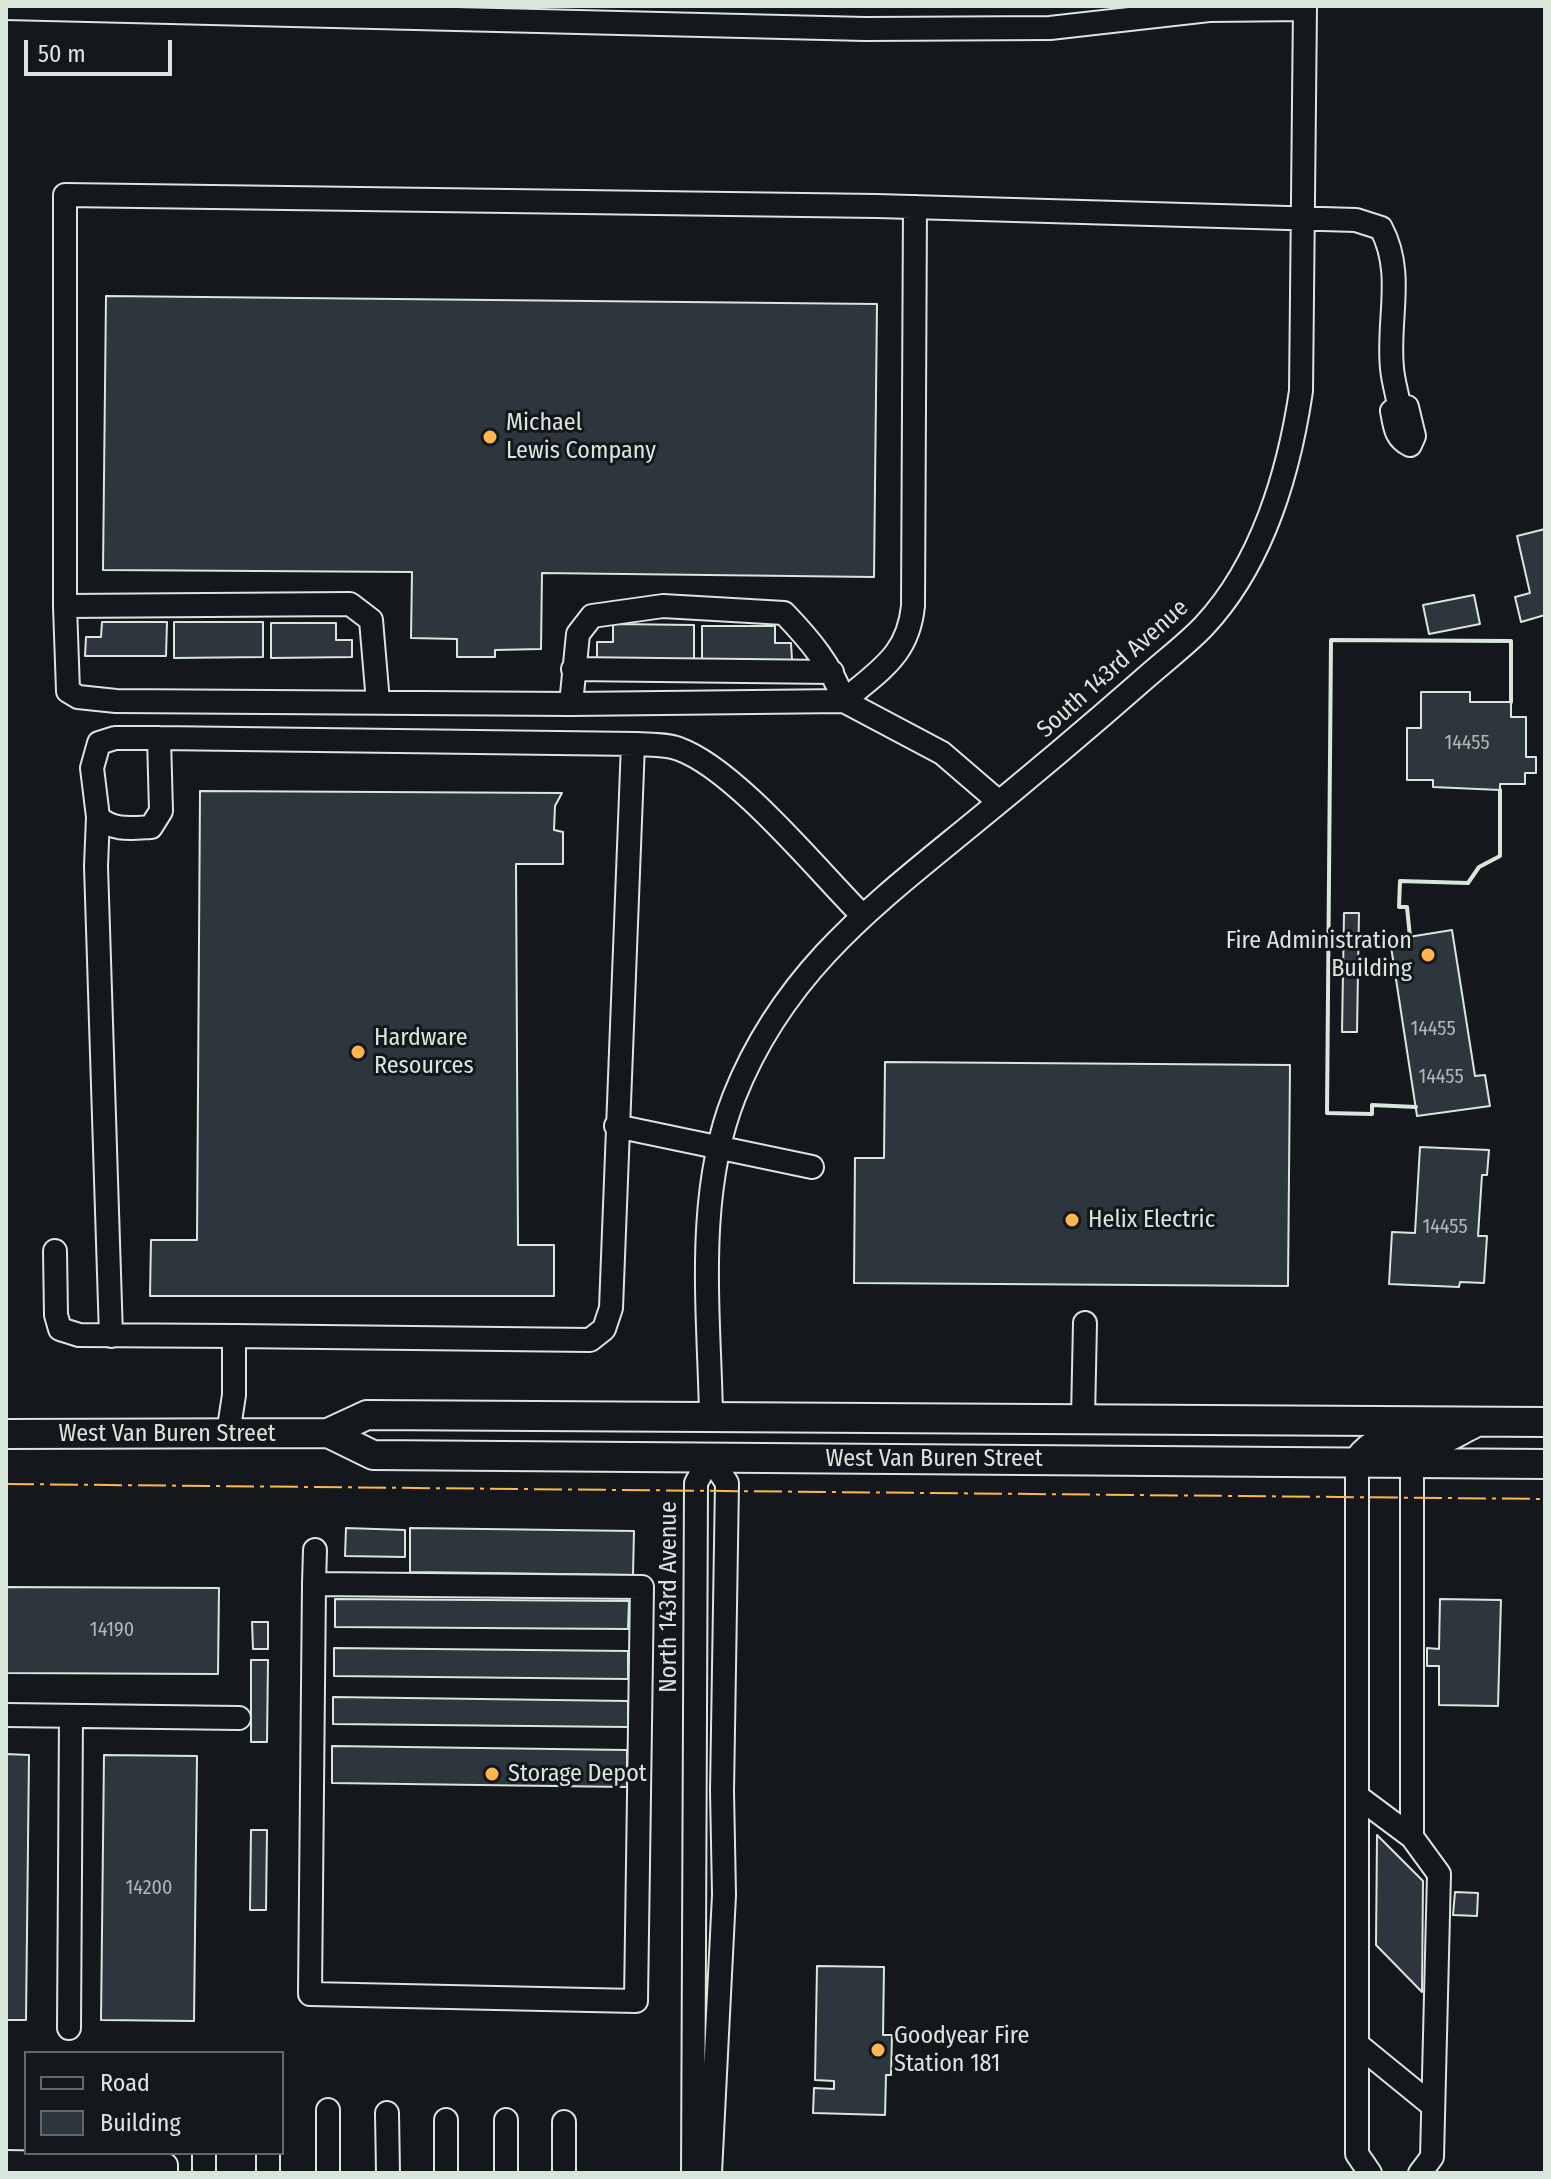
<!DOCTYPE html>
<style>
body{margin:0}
#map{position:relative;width:1551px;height:2179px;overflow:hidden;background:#14181c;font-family:"Fira Sans Condensed",sans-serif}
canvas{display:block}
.frame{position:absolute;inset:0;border:8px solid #d8e6dc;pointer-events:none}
.legend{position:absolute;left:24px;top:2051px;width:260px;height:104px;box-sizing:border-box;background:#14181c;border:2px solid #626a69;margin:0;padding:10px 14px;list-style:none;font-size:24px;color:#d8e6dc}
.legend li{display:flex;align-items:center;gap:16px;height:40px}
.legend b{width:40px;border:2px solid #626a69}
.scale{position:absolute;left:24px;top:40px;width:148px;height:36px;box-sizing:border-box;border:4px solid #d8e6dc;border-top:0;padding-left:10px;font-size:24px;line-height:28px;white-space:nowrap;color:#d8e6dc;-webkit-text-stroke:6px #14181c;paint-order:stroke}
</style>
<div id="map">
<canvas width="1551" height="2179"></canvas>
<div class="frame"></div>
<ul class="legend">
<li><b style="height:10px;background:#14181c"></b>Road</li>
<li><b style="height:22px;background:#2c363c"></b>Building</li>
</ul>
<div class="scale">50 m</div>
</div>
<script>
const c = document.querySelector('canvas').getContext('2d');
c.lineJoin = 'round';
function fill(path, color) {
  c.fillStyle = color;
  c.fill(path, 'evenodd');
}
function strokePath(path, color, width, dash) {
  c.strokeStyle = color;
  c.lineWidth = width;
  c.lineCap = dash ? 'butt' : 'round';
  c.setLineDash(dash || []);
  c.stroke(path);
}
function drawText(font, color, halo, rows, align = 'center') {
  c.font = font + ' "Fira Sans Condensed",sans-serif';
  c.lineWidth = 6;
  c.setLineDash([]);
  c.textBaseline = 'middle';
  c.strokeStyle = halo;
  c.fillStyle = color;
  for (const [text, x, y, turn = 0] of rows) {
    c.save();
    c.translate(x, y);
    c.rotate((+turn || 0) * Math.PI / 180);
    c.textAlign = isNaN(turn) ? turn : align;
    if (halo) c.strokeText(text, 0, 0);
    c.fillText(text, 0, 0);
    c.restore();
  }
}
const building = new Path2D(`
 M 106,296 L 877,304 L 874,577 L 542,573 L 541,649 L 495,650 L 495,657 L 457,657 L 457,639 L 411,638 L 412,572 L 103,570 Z
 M 1545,529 L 1545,615 L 1521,622 L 1515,597 L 1530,593 L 1517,536 Z
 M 1474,595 L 1480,624 L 1429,634 L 1423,605 Z
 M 102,622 L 167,622 L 166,656 L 85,656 L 86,637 L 101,637 Z
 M 174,622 L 263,622 L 263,657 L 174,658 Z
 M 271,623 L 336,623 L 336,640 L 352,640 L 352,657 L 271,658 Z
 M 613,624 L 694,625 L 694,660 L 597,659 L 597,642 L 613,642 Z
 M 702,626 L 775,626 L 775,643 L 791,643 L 792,660 L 702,661 Z
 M 1421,692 L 1470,692 L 1470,702 L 1511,702 L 1511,717 L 1526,717 L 1526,757 L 1536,757 L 1536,773 L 1525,773 L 1525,784 L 1500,784 L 1500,790 L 1433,787 L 1433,780 L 1407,780 L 1407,728 L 1421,728 Z
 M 200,791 L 562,793 L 555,806 L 554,830 L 563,832 L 563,864 L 516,864 L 518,1245 L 554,1245 L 554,1296 L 150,1296 L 151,1240 L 197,1240 Z
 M 1344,913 L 1359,913 L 1357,1032 L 1342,1032 Z
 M 1452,930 L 1475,1076 L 1485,1075 L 1490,1106 L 1417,1116 L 1390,940 Z
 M 885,1062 L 1290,1065 L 1288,1286 L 854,1283 L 855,1158 L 884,1158 Z
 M 1420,1147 L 1489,1150 L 1487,1175 L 1482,1175 L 1478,1236 L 1487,1236 L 1484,1283 L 1460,1282 L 1459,1287 L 1389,1284 L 1392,1232 L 1415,1233 Z
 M 346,1528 L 405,1530 L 405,1557 L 345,1556 Z
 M 410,1528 L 634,1531 L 633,1575 L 410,1572 Z
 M 6,1587 L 219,1588 L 218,1674 L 6,1673 Z
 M 335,1599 L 629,1601 L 628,1629 L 335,1627 Z
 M 1440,1599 L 1501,1600 L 1498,1706 L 1439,1705 L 1439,1666 L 1427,1666 L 1427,1648 L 1439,1649 Z
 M 252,1622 L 268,1622 L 268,1649 L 253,1649 Z
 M 334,1648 L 628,1651 L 628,1679 L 334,1676 Z
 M 251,1660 L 268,1660 L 267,1742 L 251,1742 Z
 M 333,1697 L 628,1701 L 628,1727 L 333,1724 Z
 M 332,1746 L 627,1750 L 627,1787 L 332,1783 Z
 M 6,1754 L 29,1755 L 26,2020 L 6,2020 Z
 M 104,1755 L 197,1756 L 194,2021 L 101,2020 Z
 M 251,1830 L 267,1830 L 266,1910 L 250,1910 Z
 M 1377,1835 L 1423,1881 L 1422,1992 L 1376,1945 Z
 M 1455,1892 L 1478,1893 L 1477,1916 L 1453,1915 Z
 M 817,1966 L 884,1967 L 883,2035 L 892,2035 L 891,2075 L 886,2075 L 885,2115 L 813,2113 L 814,2088 L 834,2089 L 834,2081 L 815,2080 Z`);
fill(building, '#2c363c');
strokePath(building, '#d8e6dc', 2);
const minor = new Path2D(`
 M 6,8 L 865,29 L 1050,28 L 1209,10 L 1305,9
 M 65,606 L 350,604 L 371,620 L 378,702
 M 573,669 L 832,672
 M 571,704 L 844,701 C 879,670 908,656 913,606 L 915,207
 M 159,738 L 161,811 L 151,827 C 132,828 112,831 98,817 L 92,768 L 99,743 L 115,738 L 159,738 L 636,744 C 650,745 667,744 679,749 C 735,769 818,871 862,915
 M 999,802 L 942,753 L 844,701 C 831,665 810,640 784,613 L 663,606 L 592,616 L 578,634 L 571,704 L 116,701 L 78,697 L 68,691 L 65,606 L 65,195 L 877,206 L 1356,220 L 1381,228 C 1405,273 1387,320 1392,368 C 1393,381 1397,393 1399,405 L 1407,407 L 1414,436 L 1410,445 C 1395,438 1395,426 1392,411 L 1399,405
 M 98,817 L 96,866 L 111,1336
 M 616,1126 L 812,1167
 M 55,1251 L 56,1315 L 60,1329 L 79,1335 L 234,1336 L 234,1395 L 228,1434
 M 234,1336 L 590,1340 L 604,1329 L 611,1308 L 633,744
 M 711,1415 C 709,1311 695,1196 734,1097 C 783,973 871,907 970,826 C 1029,778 1086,730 1143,680 C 1163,662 1186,645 1204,626 C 1262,564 1289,472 1301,391 L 1305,6
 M 1083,1418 L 1085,1323
 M 1357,1462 L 1357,2154 L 1370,2173
 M 314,1584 L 642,1587 L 636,2001 L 310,1994 L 314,1584 L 315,1550
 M 6,1715 L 239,1718
 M 1357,1796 L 1412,1837 L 1439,1874 L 1432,2157 L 1420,2173
 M 1412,1837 L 1412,1463
 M 69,2028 L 71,1716
 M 1357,2044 L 1433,2106
 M 328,2110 L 328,2173
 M 387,2113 L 388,2173
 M 446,2120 L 446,2173
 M 506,2120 L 506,2173
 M 204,2153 L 204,2173
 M 268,2153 L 268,2173
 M 6,2162 L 166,2165 L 166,2173
 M 564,2173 L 564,2122
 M 693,2173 L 696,1483 L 710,1458 L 727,1483 L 722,1791 L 724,1895 L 710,2173`);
const major = new Path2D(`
 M 328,1433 L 373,1455 L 1545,1464
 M 6,1434 L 328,1433 L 367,1415 L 1545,1422
 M 1357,1462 C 1383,1427 1399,1447 1436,1441 C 1447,1439 1460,1430 1471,1425`);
strokePath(minor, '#d8e6dc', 26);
strokePath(major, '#d8e6dc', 32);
strokePath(minor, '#14181c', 22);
strokePath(major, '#14181c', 28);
strokePath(new Path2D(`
 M 1410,937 L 1407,907 L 1399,907 L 1400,881 L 1468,883 L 1479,867 L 1500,856 L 1500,790
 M 1416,1107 L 1372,1105 L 1372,1114 L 1327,1113 L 1331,640 L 1511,641 L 1511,702`), '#d8e6dc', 4);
strokePath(new Path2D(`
 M 6,1484 L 1545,1499`), '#ffb74d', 2, [28, 6, 4, 6]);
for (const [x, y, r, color] of [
 [490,437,8,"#ffb74d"],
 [1428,955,8,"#ffb74d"],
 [358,1052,8,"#ffb74d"],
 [1072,1220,8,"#ffb74d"],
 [492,1774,8,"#ffb74d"],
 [878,2050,8,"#ffb74d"]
]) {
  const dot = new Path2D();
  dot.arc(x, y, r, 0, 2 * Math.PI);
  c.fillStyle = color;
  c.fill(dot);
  strokePath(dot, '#14181c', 3);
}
drawText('20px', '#adbab4', null, [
 ["14455",1467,743],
 ["14455",1433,1029],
 ["14455",1441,1077],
 ["14455",1445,1227],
 ["14190",112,1630],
 ["14200",149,1888]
]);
drawText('24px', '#d8e6dc', '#14181c', [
 ["Michael",506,423],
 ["Lewis Company",506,451],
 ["Fire Administration",1412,941,"right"],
 ["Building",1412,969,"right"],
 ["Hardware",374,1038],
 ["Resources",374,1066],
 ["Helix Electric",1088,1220],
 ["Storage Depot",508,1774],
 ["Goodyear Fire",894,2036],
 ["Station 181",894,2064]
], 'left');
drawText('24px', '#d8e6dc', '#14181c', [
 ["South 143rd Avenue",1113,669,-42],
 ["West Van Buren Street",167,1434],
 ["West Van Buren Street",934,1459],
 ["North 143rd Avenue",669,1597,-90]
]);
</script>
